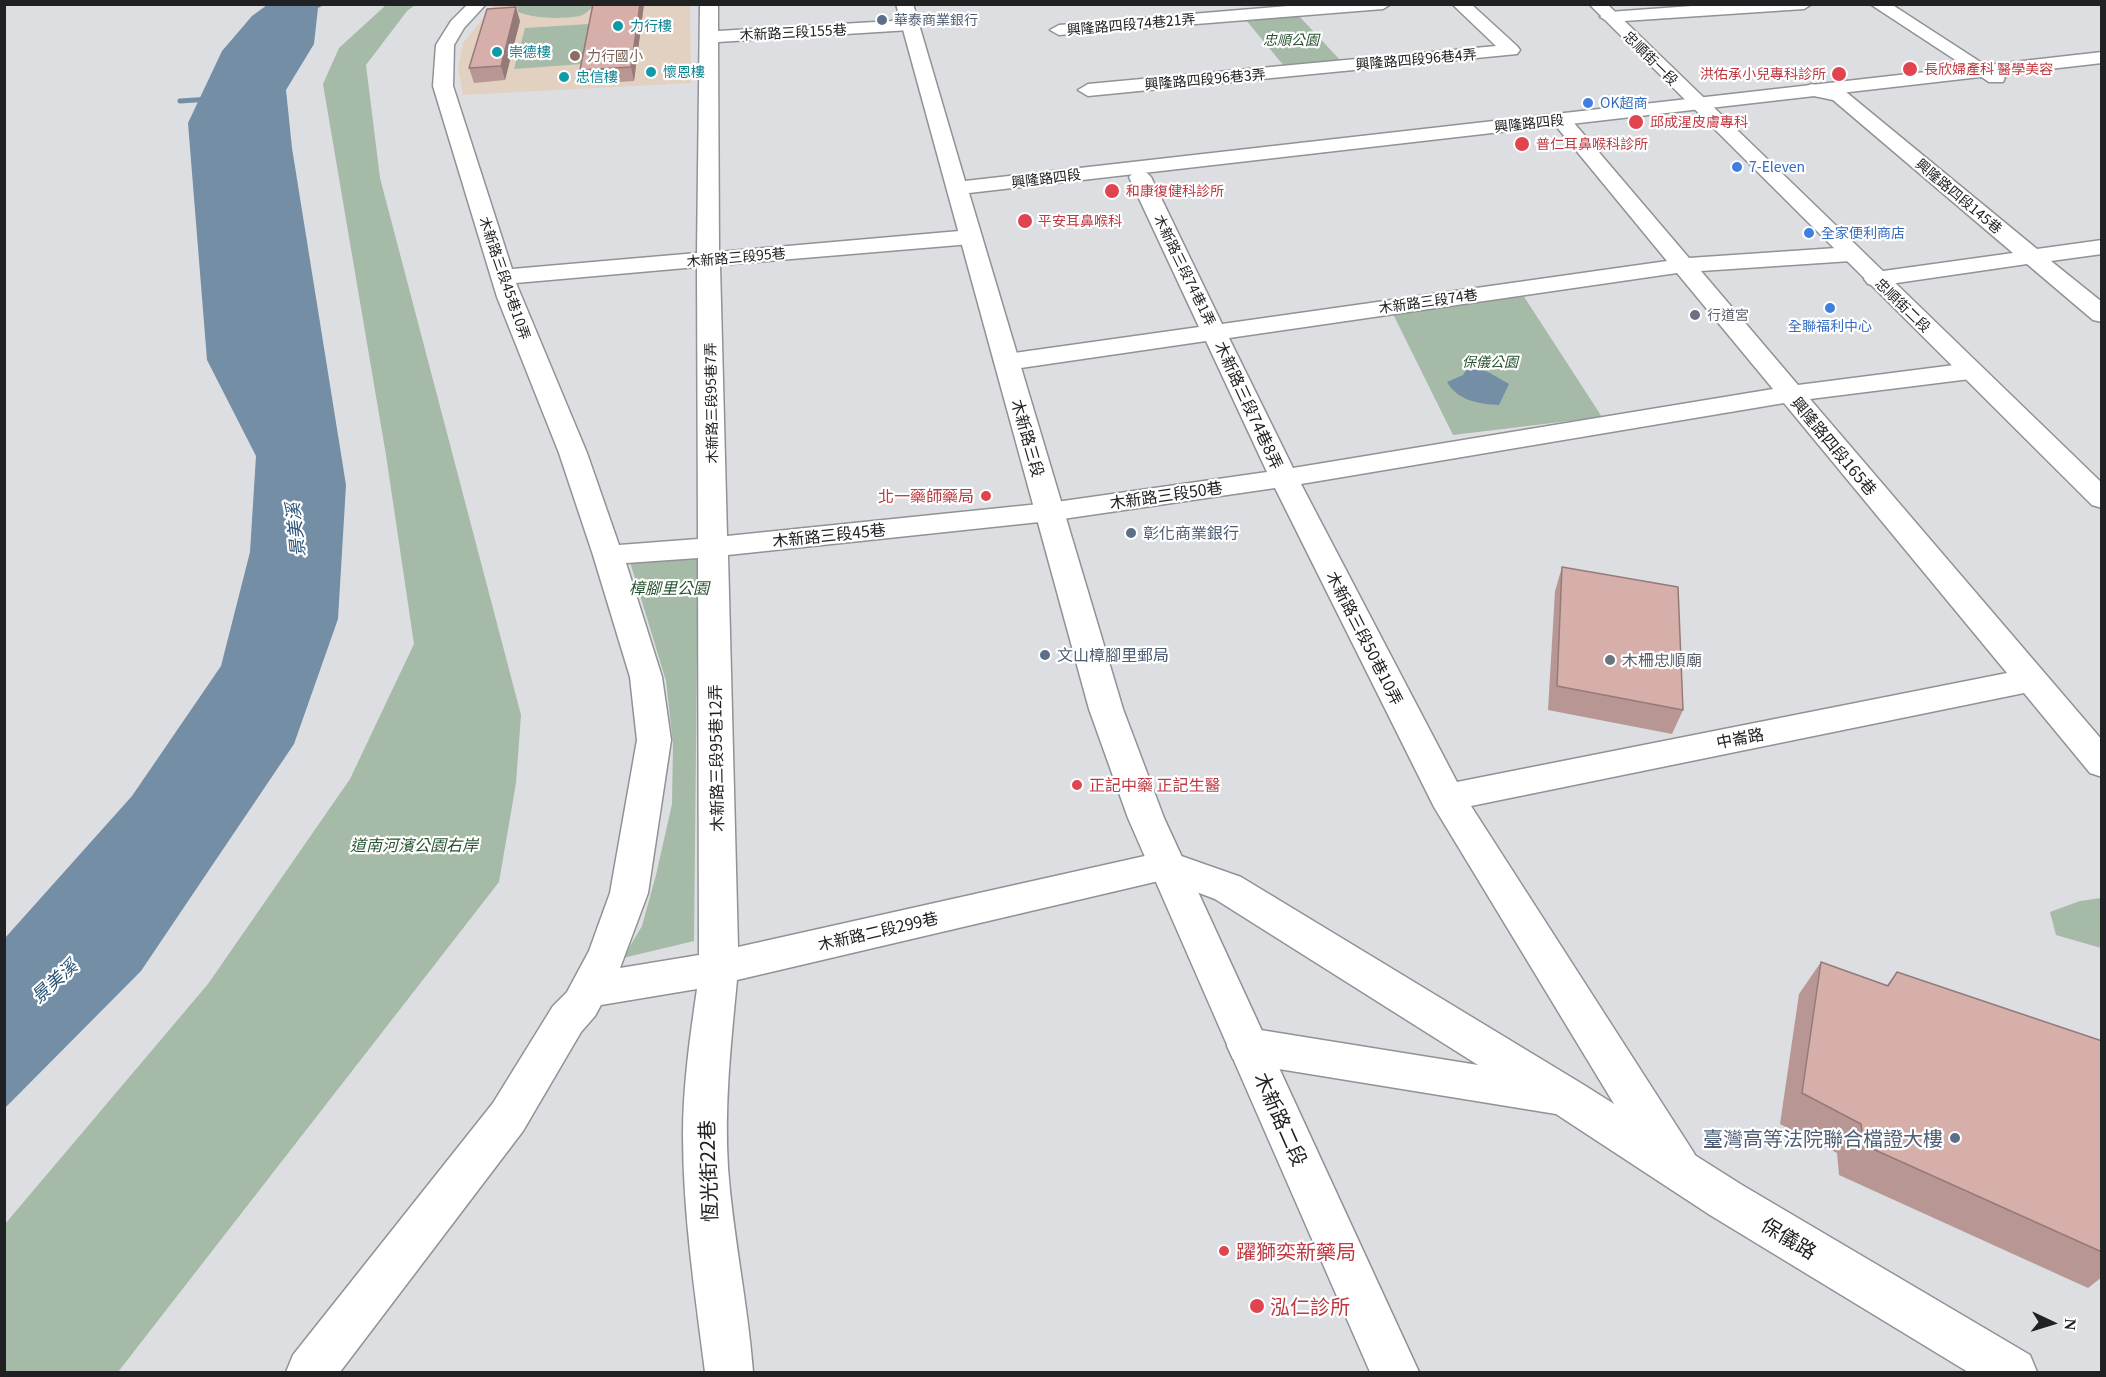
<!DOCTYPE html>
<meta charset="utf-8">
<style>
body{margin:0}
#map{position:relative;width:2106px;height:1377px;overflow:hidden;background:#dddee2;font-family:Georgia,serif}
canvas{display:block}
.frame{position:absolute;inset:0;border:6px solid #202122;pointer-events:none}
.north{position:absolute;left:2022px;top:1293px;width:60px;height:60px;-webkit-text-stroke:4px #fff;paint-order:stroke;rotate:94deg;font-size:16px;font-weight:700;line-height:24px;text-align:center;color:#202122}
.north::after{content:'';display:block;margin:auto;width:21px;height:27px;background:#202122;clip-path:polygon(50% 0,100% 100%,50% 72%,0 100%)}
</style>
<div id="map">
<canvas width="2106" height="1377"></canvas>
<div class="frame"></div>
<div class="north">N</div>
</div>
<script>
const c = document.querySelector('canvas').getContext('2d');
c.lineJoin = 'round';
function fill(path, color) {
  c.fillStyle = color;
  c.fill(path, 'evenodd');
}
function strokePath(path, color, width, dash) {
  c.strokeStyle = color;
  c.lineWidth = width;
  c.lineCap = dash ? 'butt' : 'round';
  c.setLineDash(dash || []);
  c.stroke(path);
}
function drawText(font, color, halo, rows, align = 'center') {
  c.font = font + ' Georgia,"Noto Sans TC",serif';
  c.lineWidth = 4.5;
  c.setLineDash([]);
  c.textBaseline = 'middle';
  c.strokeStyle = halo;
  c.fillStyle = color;
  for (const [text, x, y, turn = 0] of rows) {
    c.save();
    c.translate(x, y);
    c.rotate((+turn || 0) * Math.PI / 180);
    c.textAlign = isNaN(turn) ? turn : align;
    if (halo) c.strokeText(text, 0, 0);
    c.fillText(text, 0, 0);
    c.restore();
  }
}
fill(new Path2D(`
 M 494,5 L 690,5 L 691,83 L 463,95 L 458,68 L 463,43 Z`), '#e2d1c0');
fill(new Path2D(`
 M 517,4 L 595,5 C 591,8 585,15 580,16 C 560,19 537,19 518,12 Z
 M 386,5 L 415,5 L 407,11 L 366,65 L 380,178 L 521,715 L 516,783 L 499,882 L 118,1372 L 5,1372 L 5,1224 L 208,984 L 350,779 L 414,644 L 386,455 L 323,84 L 339,48 Z
 M 1299,16 L 1341,61 L 1284,66 L 1246,20 Z
 M 589,24 L 582,64 L 514,69 L 525,28 Z
 M 1521,292 L 1602,417 L 1453,435 L 1392,312 Z
 M 698,556 L 694,941 L 623,958 L 642,926 L 656,875 L 672,804 L 673,744 L 666,681 L 630,562 Z
 M 2101,898 L 2101,948 L 2056,935 L 2050,912 L 2080,901 Z`), '#a5baa7');
fill(new Path2D(`
 M 267,5 L 324,5 L 318,8 L 314,44 L 286,90 L 292,148 L 346,485 L 338,619 L 294,744 L 141,971 L 5,1108 L 5,938 L 132,796 L 221,666 L 250,552 L 256,456 L 207,360 L 188,123 L 222,51 L 252,16 Z
 M 1469,366 L 1488,372 L 1509,384 L 1499,405 C 1479,404 1458,401 1447,382 L 1463,375 Z`), '#748ea5');
strokePath(new Path2D(`
 M 180,101 L 211,99`), '#748ea5', 5);
const minor = new Path2D(`
 M 468,4 L 486,4 L 464,28 L 454,45 L 453,86 L 512,269 L 697,253 L 700,4 L 718,4 L 718,31 L 910,20 L 919,25 L 910,30 L 718,42 L 719,252 L 971,230 L 979,232 L 982,237 L 979,242 L 971,244 L 720,265 L 727,536 L 1049,503 L 1267,472 L 1206,341 L 1007,370 L 998,367 L 994,362 L 998,357 L 1007,354 L 1199,327 L 1129,177 L 1133,173 L 1147,173 L 1151,177 L 1222,324 L 1667,261 L 1560,131 L 1557,127 L 1560,123 L 1574,123 L 1689,258 L 1851,247 L 1859,249 L 1862,254 L 1859,259 L 1851,261 L 1701,271 L 1798,385 L 1970,363 L 1979,366 L 1983,371 L 1979,376 L 1970,379 L 1810,399 L 2102,740 L 2102,777 L 2090,773 L 2024,693 L 1471,806 L 1694,1153 L 1700,1168 L 1694,1183 L 1678,1189 L 1662,1183 L 1434,807 L 1275,488 L 1049,521 L 728,555 L 738,947 L 1167,851 L 1180,856 L 1186,866 L 1180,876 L 737,980 C 731,1043 724,1105 728,1168 C 733,1237 748,1304 753,1372 L 705,1372 C 695,1293 683,1214 683,1135 C 683,1086 690,1037 697,989 L 601,1005 L 595,1016 L 581,1032 L 523,1131 L 340,1372 L 286,1372 L 293,1355 L 493,1103 L 553,1006 L 567,992 L 589,951 L 610,893 L 637,740 L 630,677 L 593,555 L 559,453 L 497,297 L 433,86 L 436,45 L 451,21 ZM 697,267 L 698,539 L 619,545 L 587,453 L 516,283 ZM 1677,273 L 1773,389 L 1293,468 L 1229,338 ZM 1784,403 L 2007,673 L 1457,782 L 1301,484 ZM 698,558 L 699,955 L 620,968 L 648,893 L 671,740 L 662,677 L 626,563 Z
 M 1312,4 L 1391,4 L 1383,9 L 1059,35 L 1050,30 L 1059,25 Z
 M 1452,4 L 1471,4 L 1517,46 L 1520,50 L 1517,54 L 1088,96 L 1078,90 L 1088,84 L 1496,46 Z
 M 1719,4 L 1812,4 L 1804,9 L 1609,22 L 1600,17 L 1609,12 Z
 M 1870,4 L 1891,4 L 2005,78 L 2003,82 L 1989,82 Z
 M 1811,84 L 1846,92 L 2037,249 L 2102,240 L 2102,254 L 2051,261 L 2102,302 L 2102,322 L 2093,320 L 2027,264 L 1876,286 L 1868,284 L 1864,279 L 1868,274 L 1876,272 L 2013,253 L 1833,100 L 1804,94 L 1801,90 Z`);
const tertiary = new Path2D(`
 M 1589,4 L 1607,4 L 2102,483 L 2102,508 L 2092,505 Z
 M 1167,851 L 1241,877 L 1584,1085 L 1742,1185 L 2030,1355 L 2037,1372 L 1968,1372 L 1710,1215 L 1556,1114 L 1248,1064 L 1233,1059 L 1227,1046 L 1233,1033 L 1248,1028 L 1478,1065 L 1215,899 L 1154,876 L 1148,866 L 1154,856 Z`);
const secondary = new Path2D(`
 M 896,4 L 913,4 L 965,181 L 2102,52 L 2102,63 L 969,193 L 1123,709 L 1164,818 L 1419,1372 L 1370,1372 L 1128,818 L 1089,709 Z`);
strokePath(minor, '#919296', 3);
strokePath(tertiary, '#919296', 3);
strokePath(secondary, '#919296', 3);
fill(minor, '#fff');
fill(tertiary, '#fff');
fill(secondary, '#fff');
fill(new Path2D(`
 M 593,4 L 644,4 L 634,81 L 584,84 L 580,70 Z
 M 520,21 L 505,80 L 474,83 L 469,68 Z
 M 1562,567 L 1683,710 L 1672,734 L 1548,710 L 1555,591 Z
 M 1821,962 L 1887,985 L 1897,972 L 2102,1041 L 2102,1277 L 2088,1288 L 1839,1175 L 1837,1153 L 1780,1124 L 1799,994 Z`), '#b89693');
fill(new Path2D(`
 M 640,4 L 644,4 L 634,81 L 631,67 Z
 M 516,7 L 520,21 L 505,80 L 501,66 Z`), '#967a78');
const building = new Path2D(`
 M 593,4 L 640,4 L 631,67 L 580,70 Z
 M 516,7 L 501,66 L 469,68 L 487,9 Z
 M 1562,567 L 1678,587 L 1683,710 L 1557,686 Z
 M 1821,962 L 1888,986 L 1897,972 L 2102,1041 L 2102,1252 L 1864,1145 L 1861,1124 L 1802,1093 Z`);
fill(building, '#d6afab');
strokePath(building, '#967a78', 1.5);
for (const [x, y, r, color] of [
 [882,20,6,"#5c6f8a"],
 [618,26,6,"#0f9aa8"],
 [497,52,6,"#0f9aa8"],
 [575,56,6,"#8d6e63"],
 [1910,69,8,"#e0444e"],
 [651,72,6,"#0f9aa8"],
 [1839,74,8,"#e0444e"],
 [564,77,6,"#0f9aa8"],
 [1588,103,6,"#3f7fe0"],
 [1636,122,8,"#e0444e"],
 [1522,144,8,"#e0444e"],
 [1737,167,6,"#3f7fe0"],
 [1112,191,8,"#e0444e"],
 [1025,221,8,"#e0444e"],
 [1809,233,6,"#3f7fe0"],
 [1830,308,6,"#3f7fe0"],
 [1695,315,6,"#6b7280"],
 [986,496,6,"#e0444e"],
 [1131,533,6,"#5c6f8a"],
 [1045,655,6,"#5c6f8a"],
 [1610,660,6,"#6b7280"],
 [1077,785,6,"#e0444e"],
 [1955,1138,6,"#5c6f8a"],
 [1224,1251,6,"#e0444e"],
 [1257,1306,8,"#e0444e"]
]) {
  const dot = new Path2D();
  dot.arc(x, y, r, 0, 2 * Math.PI);
  c.fillStyle = color;
  c.fill(dot);
  strokePath(dot, '#fff', 2);
}
drawText('14px', '#4e5e75', '#fff', [
 ["華泰商業銀行",894,20]
], 'left');
drawText('14px', '#202122', '#fff', [
 ["興隆路四段74巷21弄",1131,24,-5],
 ["木新路三段155巷",793,32,-3],
 ["忠順街一段",1651,58,45],
 ["興隆路四段96巷4弄",1416,59,-5],
 ["興隆路四段96巷3弄",1205,79,-5],
 ["興隆路四段",1529,123,-6],
 ["興隆路四段",1046,178,-7],
 ["興隆路四段145巷",1959,196,40],
 ["木新路三段95巷",736,257,-5],
 ["木新路三段74巷1弄",1185,270,64],
 ["木新路三段45巷10弄",505,278,71],
 ["木新路三段74巷",1428,301,-8],
 ["忠順街二段",1903,305,44],
 ["木新路三段95巷7弄",711,403,-91]
]);
drawText('14px', '#0d838f', '#fff', [
 ["力行樓",630,26],
 ["崇德樓",509,52],
 ["懷恩樓",663,72],
 ["忠信樓",576,77]
], 'left');
drawText('italic 14px', '#27522f', '#fff', [
 ["忠順公園",1291,40],
 ["保儀公園",1490,362]
]);
drawText('14px', '#785e54', '#fff', [
 ["力行國小",587,56]
], 'left');
drawText('14px', '#be3a42', '#fff', [
 ["長欣婦產科 醫學美容",1924,69],
 ["洪佑承小兒專科診所",1826,74,"right"],
 ["邱成湦皮膚專科",1650,122],
 ["普仁耳鼻喉科診所",1536,144],
 ["和康復健科診所",1126,191],
 ["平安耳鼻喉科",1038,221]
], 'left');
drawText('14px', '#366cbe', '#fff', [
 ["OK超商",1600,103],
 ["7-Eleven",1749,167],
 ["全家便利商店",1821,233],
 ["全聯福利中心",1830,326,"center"]
], 'left');
drawText('14px', '#5b616d', '#fff', [
 ["行道宮",1707,315]
], 'left');
drawText('16px', '#202122', '#fff', [
 ["木新路三段74巷8弄",1249,405,65],
 ["木新路三段",1028,438,74],
 ["興隆路四段165巷",1834,446,50],
 ["木新路三段50巷",1166,495,-8],
 ["木新路三段45巷",829,535,-6],
 ["木新路三段50巷10弄",1365,638,63],
 ["中崙路",1740,738,-11],
 ["木新路三段95巷12弄",716,758,-91],
 ["木新路二段299巷",878,931,-13]
]);
drawText('16px', '#be3a42', '#fff', [
 ["北一藥師藥局",974,496],
 ["正記中藥 正記生醫",1089,785,"left"]
], 'right');
drawText('16px', '#4e5e75', '#fff', [
 ["彰化商業銀行",1143,533],
 ["文山樟腳里郵局",1057,655]
], 'left');
drawText('italic 16px', '#27522f', '#fff', [
 ["樟腳里公園",669,588],
 ["道南河濱公園右岸",414,845]
]);
drawText('16px', '#5b616d', '#fff', [
 ["木柵忠順廟",1622,660]
], 'left');
drawText('italic 18px', '#295376', '#fff', [
 ["景美溪",295,530,-96],
 ["景美溪",54,981,-42]
]);
drawText('20px', '#202122', '#fff', [
 ["木新路二段",1281,1119,66],
 ["恆光街22巷",708,1171,-92],
 ["保儀路",1789,1238,31]
]);
drawText('20px', '#4e5e75', '#fff', [
 ["臺灣高等法院聯合檔證大樓",1943,1138]
], 'right');
drawText('20px', '#be3a42', '#fff', [
 ["躍獅奕新藥局",1236,1251],
 ["泓仁診所",1270,1306]
], 'left');
</script>
